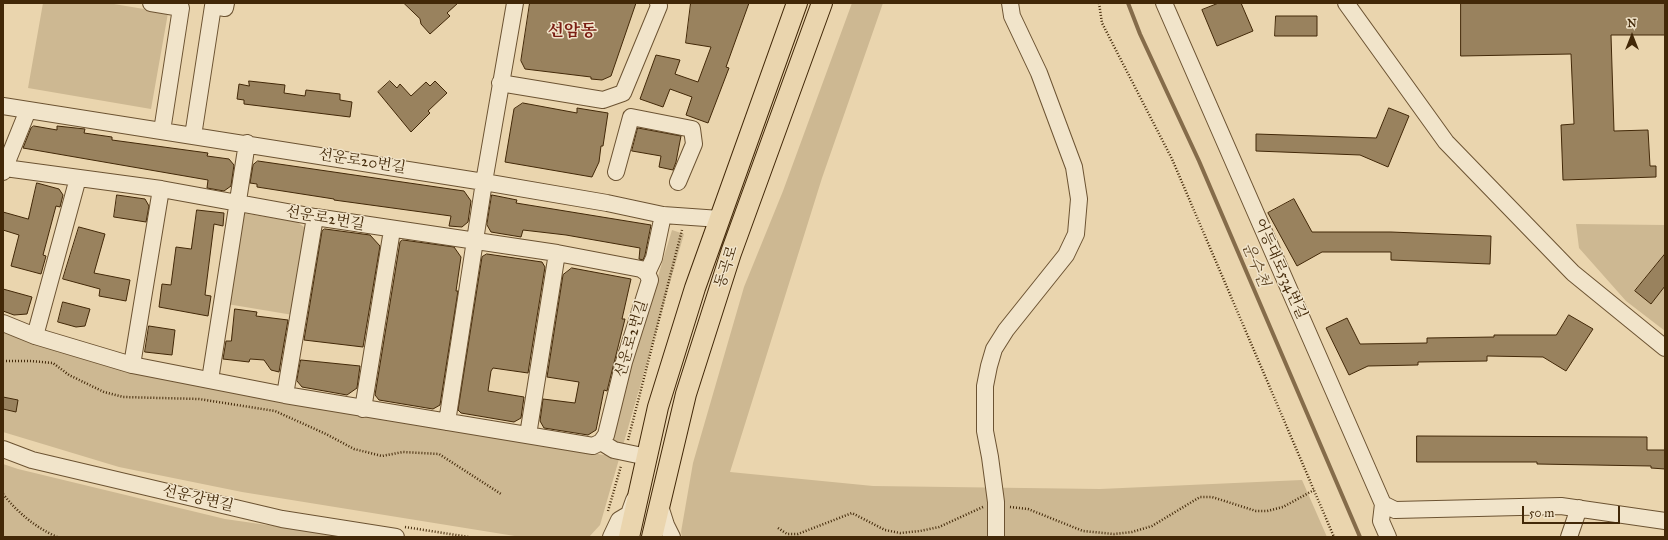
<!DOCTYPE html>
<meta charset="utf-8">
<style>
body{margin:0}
#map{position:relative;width:1668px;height:540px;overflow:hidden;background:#ead5ae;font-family:"IM FELL Great Primer",serif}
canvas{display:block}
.frame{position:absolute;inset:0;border:4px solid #422808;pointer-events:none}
.north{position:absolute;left:1612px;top:16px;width:40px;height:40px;-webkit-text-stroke:3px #f1e4ca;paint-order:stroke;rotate:0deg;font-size:11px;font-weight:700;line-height:16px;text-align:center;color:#422808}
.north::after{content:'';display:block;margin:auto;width:14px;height:18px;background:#422808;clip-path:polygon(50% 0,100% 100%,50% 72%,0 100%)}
.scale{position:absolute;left:1522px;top:506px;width:98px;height:18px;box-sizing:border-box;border:2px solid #422808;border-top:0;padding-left:5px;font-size:12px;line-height:14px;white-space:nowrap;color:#422808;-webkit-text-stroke:3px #f1e4ca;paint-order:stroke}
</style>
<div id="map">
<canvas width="1668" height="540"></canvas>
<div class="frame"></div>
<div class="north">N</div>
<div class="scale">50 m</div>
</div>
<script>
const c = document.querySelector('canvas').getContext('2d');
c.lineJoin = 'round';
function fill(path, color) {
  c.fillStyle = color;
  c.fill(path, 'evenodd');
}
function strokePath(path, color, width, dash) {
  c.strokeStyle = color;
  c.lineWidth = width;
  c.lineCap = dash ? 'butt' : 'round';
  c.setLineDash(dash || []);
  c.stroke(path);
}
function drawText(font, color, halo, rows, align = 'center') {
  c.font = font + ' "IM FELL Great Primer","Noto Serif KR",serif';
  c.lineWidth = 3;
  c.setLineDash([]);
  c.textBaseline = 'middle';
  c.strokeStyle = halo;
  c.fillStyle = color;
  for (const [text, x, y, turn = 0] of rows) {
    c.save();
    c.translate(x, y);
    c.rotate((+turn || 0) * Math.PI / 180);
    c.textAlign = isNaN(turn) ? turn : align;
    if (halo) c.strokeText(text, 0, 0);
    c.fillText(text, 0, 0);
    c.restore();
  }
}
fill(new Path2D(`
 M 43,3 L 108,3 L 168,13 L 151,109 L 28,88 Z
 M 852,3 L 883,3 L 822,178 L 730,472 L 873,486 L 1100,489 L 1302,480 L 1327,537 L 682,537 L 681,532 L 693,463 L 744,287 L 783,191 Z
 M 242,213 L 297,222 L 304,227 L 306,238 L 293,315 L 227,304 Z
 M 1576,224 L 1665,225 L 1665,331 L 1626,301 L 1579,248 Z
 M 672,230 L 684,234 L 600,525 L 589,537 L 521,537 L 242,492 L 119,467 L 3,432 L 3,333 L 78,357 L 167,380 L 288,403 L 604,455 Z
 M 3,464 L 18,469 L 225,519 L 351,537 L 3,537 Z`), '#cdb892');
strokePath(new Path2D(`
 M 1128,3 L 1140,34 L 1199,161 L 1360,537`), '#856c4a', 4);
const building = new Path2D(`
 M 404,3 L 458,3 L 447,13 L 450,16 L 430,34 L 421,24 L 420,19 Z
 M 530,3 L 636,3 L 611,76 L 602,80 L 591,79 L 591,77 L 525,69 L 521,61 Z
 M 691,3 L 749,3 L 726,67 L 729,68 L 708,123 L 686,115 L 692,97 L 670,89 L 663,107 L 640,99 L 656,55 L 680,60 L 675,74 L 698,82 L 711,47 L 686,43 Z
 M 1219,3 L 1241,3 L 1253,31 L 1217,46 L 1202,10 Z
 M 1461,3 L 1665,3 L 1665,35 L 1611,35 L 1614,131 L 1648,130 L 1650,166 L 1656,166 L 1656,177 L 1563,180 L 1561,125 L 1574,124 L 1571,54 L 1461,56 Z
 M 1276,16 L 1317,16 L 1317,36 L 1275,36 Z
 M 249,81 L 285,85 L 284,93 L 305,96 L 306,90 L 340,94 L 340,100 L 352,102 L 350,117 L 244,104 L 244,100 L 237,99 L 239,84 L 249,86 Z
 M 390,81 L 397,88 L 400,84 L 411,96 L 426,82 L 430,86 L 435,81 L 447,93 L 428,111 L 430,113 L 411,132 L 378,92 Z
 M 523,103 L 577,113 L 577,108 L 608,113 L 603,146 L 601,146 L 599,162 L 592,177 L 505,162 L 514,109 Z
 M 1389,108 L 1409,116 L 1388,167 L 1360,155 L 1256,151 L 1256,134 L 1376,138 Z
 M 34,126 L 57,130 L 57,126 L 85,129 L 84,133 L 112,137 L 112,140 L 208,153 L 207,156 L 229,159 L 234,165 L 231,186 L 224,191 L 207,188 L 208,180 L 23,148 L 31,128 Z
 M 638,128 L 681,136 L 676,162 L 673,170 L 659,167 L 661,156 L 632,151 Z
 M 258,161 L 464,191 L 471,201 L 468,222 L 462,227 L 449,226 L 451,216 L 334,200 L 334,199 L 257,187 L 257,184 L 250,183 L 253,165 Z
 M 37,183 L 59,189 L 63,195 L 60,207 L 56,206 L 43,255 L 46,256 L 41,274 L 11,266 L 19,235 L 3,230 L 3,212 L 28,219 Z
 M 117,195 L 145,199 L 149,206 L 146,222 L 114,217 Z
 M 492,195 L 517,200 L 516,203 L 651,225 L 645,255 L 643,260 L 639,259 L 640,248 L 566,235 L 523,230 L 521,237 L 491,232 L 487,225 Z
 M 1294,199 L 1312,232 L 1391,232 L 1491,236 L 1490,264 L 1391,260 L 1391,252 L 1322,252 L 1297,266 L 1268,213 Z
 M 197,210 L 224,213 L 223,226 L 214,224 L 205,295 L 211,296 L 208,316 L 159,307 L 162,284 L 171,285 L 176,247 L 191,249 Z
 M 79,227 L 105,234 L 94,273 L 130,280 L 126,301 L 99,296 L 100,289 L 63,279 Z
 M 325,229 L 370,235 L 380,246 L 363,347 L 304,340 L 322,231 Z
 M 403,240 L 454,247 L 461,257 L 456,291 L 458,291 L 440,405 L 433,409 L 379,400 L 375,395 L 400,242 Z
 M 487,254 L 542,262 L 545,267 L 528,373 L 493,368 L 491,371 L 488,391 L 524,397 L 521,418 L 514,422 L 461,413 L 458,410 L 482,257 Z
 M 1665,254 L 1665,286 L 1651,304 L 1635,291 Z
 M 572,268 L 631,279 L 622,319 L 625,319 L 607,391 L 604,390 L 596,430 L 588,435 L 544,428 L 540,421 L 543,399 L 575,403 L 579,382 L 547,377 L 563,275 Z
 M 3,289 L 32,297 L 27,314 L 14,315 L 3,311 Z
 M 63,302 L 90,309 L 85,326 L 76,327 L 58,322 Z
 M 235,309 L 257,312 L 256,316 L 288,320 L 279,372 L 271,370 L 264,360 L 250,359 L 249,362 L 223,359 L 226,341 L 231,341 Z
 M 1569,315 L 1593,329 L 1566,371 L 1543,357 L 1487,356 L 1487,361 L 1418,362 L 1418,365 L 1368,366 L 1349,375 L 1326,328 L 1347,318 L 1360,344 L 1427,343 L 1427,338 L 1494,337 L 1494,335 L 1556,335 Z
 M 149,326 L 175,330 L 172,355 L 145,352 Z
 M 301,360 L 360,366 L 357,388 L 347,395 L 302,387 L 297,381 Z
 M 3,397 L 18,400 L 16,412 L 3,409 Z
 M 1417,436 L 1647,437 L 1647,450 L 1665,450 L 1665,469 L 1651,468 L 1651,466 L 1537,464 L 1537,462 L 1417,462 Z`);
fill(building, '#99825e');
strokePath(building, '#422808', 1);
const minor = new Path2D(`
 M 151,3 L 181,8 L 162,131
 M 1164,3 L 1383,504 L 1381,521 L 1388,537
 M 1346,3 L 1446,142 L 1573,273 L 1665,348
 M 500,83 L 603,100 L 623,93 L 659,6 L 658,3
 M 3,106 L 484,182 L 607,203 L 663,215 L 720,219
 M 193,136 L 213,6 L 225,8 L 226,3
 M 3,172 L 28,110
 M 616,172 L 631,117 L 692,129 L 694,144 L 678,182
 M 647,273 L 654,258 L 663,215
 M 3,323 L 35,336 L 132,365 L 285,395 L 593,446 L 601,442 L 606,435 L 624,362 L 650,280 L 647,273 L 641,269 L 557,253 L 315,217 L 161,189 L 5,168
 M 35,336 L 78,178
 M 132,365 L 161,189
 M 210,380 L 247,143
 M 285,395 L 315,217
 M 363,409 L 392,230
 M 447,422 L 484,182 L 515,3
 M 528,435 L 557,253
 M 601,442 L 614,450 L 647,457
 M 3,449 L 32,460 L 282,519 L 396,537
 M 659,503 L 666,525 L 672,537
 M 1383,504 L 1395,510 L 1561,506 L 1665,521
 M 611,537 L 619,520 L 629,514 L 634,500
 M 996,537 L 996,502 L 990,457 L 985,431 L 985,386 L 989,366 L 994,349 L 1006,330 L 1066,255 L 1076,234 L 1079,199 L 1074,167 L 1039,73 L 1012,16 L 1010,3
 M 1569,537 L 1579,508`);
const major = new Path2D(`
 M 629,537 L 658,407 L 695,288 L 797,3
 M 652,537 L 686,394 L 731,253 L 822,3`);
strokePath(minor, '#6c5332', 18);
strokePath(major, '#422808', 22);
strokePath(new Path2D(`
 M 1099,3 L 1102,23 L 1172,159 L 1334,537
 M 3,361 L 30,361 L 53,363 L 69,375 L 104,392 L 123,397 L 199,399 L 275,411 L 326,434 L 354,449 L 382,456 L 403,452 L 439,454 L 501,494
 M 628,440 L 682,230
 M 3,494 C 18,513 35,527 57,537
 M 1010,507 L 1028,509 L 1083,531 L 1114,534 L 1132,532 L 1152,526 L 1200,497 L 1212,497 L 1256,511 L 1267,511 L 1283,507 L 1314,490
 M 608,511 L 621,466
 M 405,527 L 469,537
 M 778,528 L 787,534 L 798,534 L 852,513 L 885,530 L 900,533 L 920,531 L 939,527 L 983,507`), '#422808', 2.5, [1, 2]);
strokePath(minor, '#f1e4ca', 16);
strokePath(major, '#ead5ae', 20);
drawText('15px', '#422808', '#f1e4ca', [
 ["선운로20번길",362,162,9],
 ["선운로2번길",325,219,10],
 ["동곡로",727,267,-72],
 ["어등대로534번길",1280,269,66],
 ["선운로2번길",632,339,-73],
 ["선운강변길",198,499,13]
]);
drawText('italic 16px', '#634a29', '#f1e4ca', [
 ["운수천",1255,265,67]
]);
drawText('bold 17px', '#7a1f14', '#f1e4ca', [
 ["선암동",572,32]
]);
</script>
